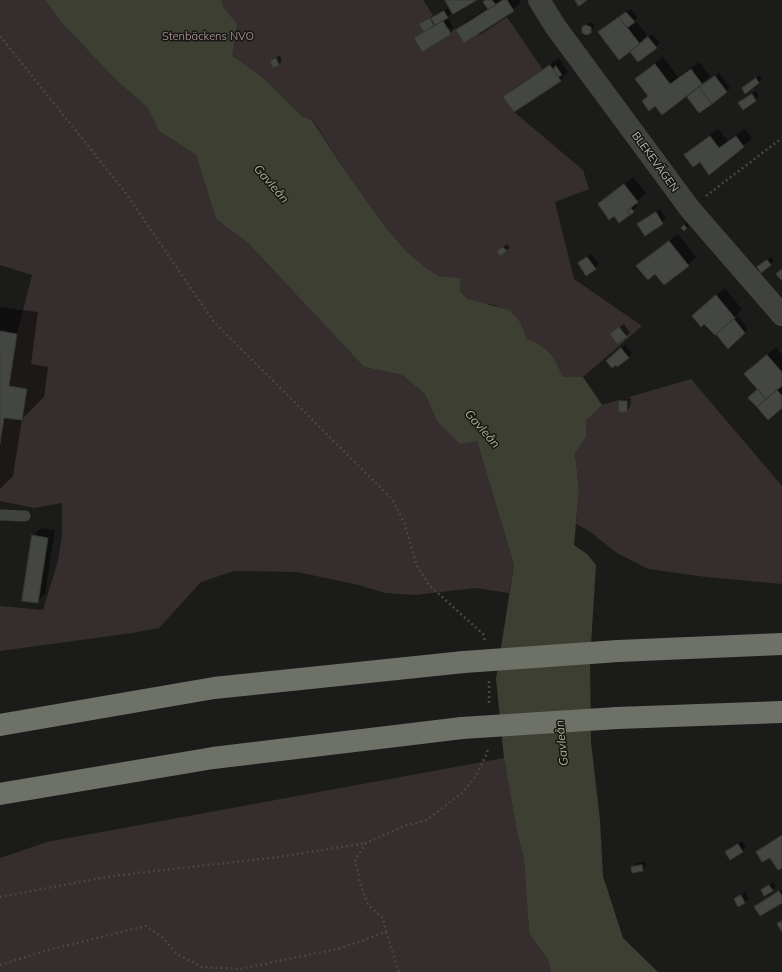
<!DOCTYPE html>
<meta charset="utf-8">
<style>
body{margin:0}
canvas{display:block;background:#1b1c1a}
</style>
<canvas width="782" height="972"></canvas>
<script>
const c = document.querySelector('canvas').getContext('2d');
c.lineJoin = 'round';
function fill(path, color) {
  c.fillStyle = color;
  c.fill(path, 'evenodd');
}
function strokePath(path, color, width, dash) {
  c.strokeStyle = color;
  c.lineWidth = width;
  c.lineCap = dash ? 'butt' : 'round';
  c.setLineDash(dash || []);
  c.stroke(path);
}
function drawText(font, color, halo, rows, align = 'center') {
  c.font = font + ' Mulish,sans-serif';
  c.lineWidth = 3;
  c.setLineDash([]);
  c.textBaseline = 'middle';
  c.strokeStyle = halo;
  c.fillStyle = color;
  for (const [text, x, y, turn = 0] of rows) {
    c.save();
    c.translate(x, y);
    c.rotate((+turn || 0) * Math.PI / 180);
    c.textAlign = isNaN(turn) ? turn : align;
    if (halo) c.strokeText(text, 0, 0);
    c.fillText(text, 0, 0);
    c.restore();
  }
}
fill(new Path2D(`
 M 0,0 L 45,0 L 60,21 L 117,81 L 147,107 L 159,131 L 196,155 L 216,219 L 248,243 L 364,367 L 402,375 L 425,394 L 437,421 L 477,441 L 514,565 L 509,593 L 476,588 L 415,595 L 385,593 L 359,585 L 297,572 L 234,571 L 201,582 L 159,628 L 132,633 L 0,651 L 0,606 L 43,610 L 58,561 L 62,535 L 62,503 L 34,508 L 0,501 L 0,443 L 4,418 L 22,420 L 27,389 L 9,386 L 17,334 L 32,275 L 0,265 Z
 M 140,0 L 423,0 L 433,15 L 445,27 L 480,35 L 507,17 L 543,70 L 504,97 L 514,112 L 583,170 L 589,189 L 555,202 L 574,279 L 642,326 L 583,377 L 563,377 C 554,356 549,347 527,339 L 520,322 L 495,305 L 479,303 L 468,299 L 460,291 L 461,278 L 439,276 L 429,270 L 406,251 L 383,224 L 348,175 L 313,120 L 302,116 L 264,79 L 196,86 Z
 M 691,379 L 782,486 L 782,584 L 706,577 L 648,569 L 617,553 L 589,531 L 576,524 L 579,489 L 575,453 L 586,437 L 586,421 L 602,405 Z
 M 504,758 L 517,832 L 524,860 L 529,933 L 548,960 L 551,972 L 0,972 L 0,858 L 47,842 Z`), '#362d2e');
fill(new Path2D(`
 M 45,0 L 221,0 L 223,7 L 237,24 L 232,56 L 247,66 L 264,79 L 302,116 L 312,120 L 348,175 L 383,224 L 406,251 L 429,270 L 439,276 L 461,278 L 460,291 L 468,299 L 509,310 L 520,322 L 527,339 C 549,347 554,356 563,377 L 583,377 L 602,405 L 586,421 L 586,437 L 575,453 L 579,489 L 574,545 L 587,554 L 596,565 L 590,660 L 591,742 L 600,820 L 603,876 L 623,938 L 658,972 L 551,972 L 548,960 L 529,933 L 524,860 L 517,832 L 504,758 L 496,679 L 514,565 L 477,441 L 460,444 L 437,421 L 425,394 L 402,375 L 364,367 L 248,243 L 216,219 L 196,155 L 159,131 L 147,107 L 117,81 L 60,21 Z`), '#3c3f31');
fill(new Path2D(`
 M 487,0 L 520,0 L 521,2 L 513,10 L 458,30 L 465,22 L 488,8 Z
 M 448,8 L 451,14 L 447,17 L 454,29 L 451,33 L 422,50 L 415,38 L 425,31 L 421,24 L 424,20 Z
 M 631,9 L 638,18 L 635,20 L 647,35 L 638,44 L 639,45 L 652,34 L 660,43 L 638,61 L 637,47 L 599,32 L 607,24 L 627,10 L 628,11 Z
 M 590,22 L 594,24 L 594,28 L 590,32 L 583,28 Z
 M 280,55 L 282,61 L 278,65 L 271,61 Z
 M 663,57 L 678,77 L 699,62 L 710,76 L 699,86 L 700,87 L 719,73 L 730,88 L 726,92 L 688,97 L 694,91 L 693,90 L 655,105 L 643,101 L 648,96 L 636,79 L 644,71 Z
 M 559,58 L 568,72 L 560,80 L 505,97 L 513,89 Z
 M 760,75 L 762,79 L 759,82 L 743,88 Z
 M 756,91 L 759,96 L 755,100 L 740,103 Z
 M 718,129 L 728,141 L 745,129 L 752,138 L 744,146 L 709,173 L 700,161 L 685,155 L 693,147 Z
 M 633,177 L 646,193 L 635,203 L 637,206 L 633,211 L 615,215 L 599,205 L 607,197 Z
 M 660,209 L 666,219 L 645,235 L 638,224 Z
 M 688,222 L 690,224 L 686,228 L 682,228 Z
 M 678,234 L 696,257 L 688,265 L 638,266 L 646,258 Z
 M 507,244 L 510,247 L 506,251 L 498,251 Z
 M 591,254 L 599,264 L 595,268 L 579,263 Z
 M 771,257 L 774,261 L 770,264 L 758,267 Z
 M 725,288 L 742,309 L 731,321 L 732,322 L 738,316 L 748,329 L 728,347 L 716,333 L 704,322 L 702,308 Z
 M 0,307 L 38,312 L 31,364 L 48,367 L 44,397 L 22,419 L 13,476 L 0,489 Z
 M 624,324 L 630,333 L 626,336 L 615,330 Z
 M 625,345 L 632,353 L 617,366 L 611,357 Z
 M 776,347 L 782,355 L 782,384 L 780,386 L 782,388 L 782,407 L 768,419 L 749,398 L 759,389 L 746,374 Z
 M 624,398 L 631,398 L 630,407 L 627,411 L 620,401 Z
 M 41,528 L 55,530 L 45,594 L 37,602 L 33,536 Z
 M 782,833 L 782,867 L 770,856 L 757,853 L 765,845 Z
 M 742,841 L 746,848 L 742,851 L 726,852 Z
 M 645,862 L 646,866 L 642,870 L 632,867 L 636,863 Z
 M 773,882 L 776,886 L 772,890 L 762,891 Z
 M 782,889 L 782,902 L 755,907 L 759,903 Z
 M 745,892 L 749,899 L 738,905 L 735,899 Z`), '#0007');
const building = new Path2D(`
 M 445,0 L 477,0 L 453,14 Z
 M 486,0 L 492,0 L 496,5 L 488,9 L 483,2 Z
 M 503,0 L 507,0 L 514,11 L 464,43 L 456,30 Z
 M 575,0 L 587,0 L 579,6 Z
 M 444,11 L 448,18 L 435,25 L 431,18 Z
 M 626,12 L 635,22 L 627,28 L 619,17 Z
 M 619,17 L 640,44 L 619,60 L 598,32 Z
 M 430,18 L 434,26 L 424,32 L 419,24 Z
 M 443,21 L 451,34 L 422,52 L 414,38 Z
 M 586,25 L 591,27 L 591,33 L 587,35 L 582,33 L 582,27 Z
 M 648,37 L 657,48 L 638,62 L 630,52 Z
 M 276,58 L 279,65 L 273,68 L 270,61 Z
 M 655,64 L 670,84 L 691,69 L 702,84 L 662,115 L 655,106 L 649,111 L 642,101 L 648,96 L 635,79 Z
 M 550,65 L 561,81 L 514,112 L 503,97 Z
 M 556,66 L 562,75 L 558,77 L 553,69 Z
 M 715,76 L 727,92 L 712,104 L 699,87 Z
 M 756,78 L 759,83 L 745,94 L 742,88 Z
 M 699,87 L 712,104 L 699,113 L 687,97 Z
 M 752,94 L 756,101 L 743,110 L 738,103 Z
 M 710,136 L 719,148 L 736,136 L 744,147 L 709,175 L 700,162 L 693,167 L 684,155 Z
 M 624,184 L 638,202 L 627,211 L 630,215 L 619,223 L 614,216 L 609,220 L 598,204 Z
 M 631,208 L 634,212 L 630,215 L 627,211 Z
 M 656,212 L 663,224 L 645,236 L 637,224 Z
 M 684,225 L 687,228 L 684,231 L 681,228 Z
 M 669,241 L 689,266 L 664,285 L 655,274 L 648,280 L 636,266 Z
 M 503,247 L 507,251 L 500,256 L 497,251 Z
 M 587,257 L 596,269 L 586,276 L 578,263 Z
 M 767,260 L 771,265 L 761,273 L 757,267 Z
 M 782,269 L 782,281 L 776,274 Z
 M 716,295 L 735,318 L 715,335 L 704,324 L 701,327 L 692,316 Z
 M 734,319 L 745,333 L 728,349 L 716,334 Z
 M 619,327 L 627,337 L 617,344 L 610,334 Z
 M 0,331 L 17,334 L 9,386 L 27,389 L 22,420 L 4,418 L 0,443 Z
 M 621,348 L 629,358 L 617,367 L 616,365 L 612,368 L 606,361 Z
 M 767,355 L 782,372 L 782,386 L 766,399 L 744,374 Z
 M 758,389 L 766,399 L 757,407 L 748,398 Z
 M 777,390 L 782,396 L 782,408 L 768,420 L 757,407 Z
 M 619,401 L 627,401 L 627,412 L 619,412 Z
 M 32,535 L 48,538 L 38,603 L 22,601 Z
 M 782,835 L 782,868 L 778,870 L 770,858 L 762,862 L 756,852 Z
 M 738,844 L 743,852 L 730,860 L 725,852 Z
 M 642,865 L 643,871 L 632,873 L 631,867 Z
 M 769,885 L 773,891 L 764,896 L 761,890 Z
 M 779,891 L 782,896 L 782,903 L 760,916 L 754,907 Z
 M 741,895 L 745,903 L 738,907 L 734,899 Z
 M 782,921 L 782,932 L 777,924 Z`);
fill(building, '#444642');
strokePath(building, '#353834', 1);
strokePath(new Path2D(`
 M 0,36 L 125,192 L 214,322 L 392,499 L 404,522 L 417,566 L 429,585 L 483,634 L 485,641
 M 706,196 L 782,138
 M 489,681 L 489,706
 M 0,897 L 112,876 L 279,857 L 366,843
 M 386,932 L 399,972
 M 0,965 L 48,950 L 146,926 L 162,937 L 177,954 L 202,967 L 240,969 L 341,948 L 386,932 L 383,918 L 368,905 L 360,882 L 355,860 L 366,843 L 407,825 L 425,821 L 462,793 L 476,776 L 487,753 L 488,747`), '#454742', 2.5, [2, 3]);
strokePath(new Path2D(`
 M 0,515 L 25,516`), '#40423e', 11);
strokePath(new Path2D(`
 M 539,0 L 555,26 L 690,209 L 782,315`), '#40423e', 22);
strokePath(new Path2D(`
 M 618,651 L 782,644
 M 617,718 L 782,712
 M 0,725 L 214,688 L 464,662
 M 0,794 L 213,758 L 462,728`), '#6d7168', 22);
strokePath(new Path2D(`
 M 464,662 L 618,651
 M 462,728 L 617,718`), '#6d7168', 22);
drawText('11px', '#a2888d', '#161715', [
 ["Stenbäckens NVO",208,37]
]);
drawText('11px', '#b5baae', '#161715', [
 ["BLEKEVÄGEN",655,162,54]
]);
drawText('italic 12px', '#a8b08a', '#161715', [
 ["Gavleån",271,184,49],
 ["Gavleån",482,429,49],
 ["Gavleån",562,743,-96]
]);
</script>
